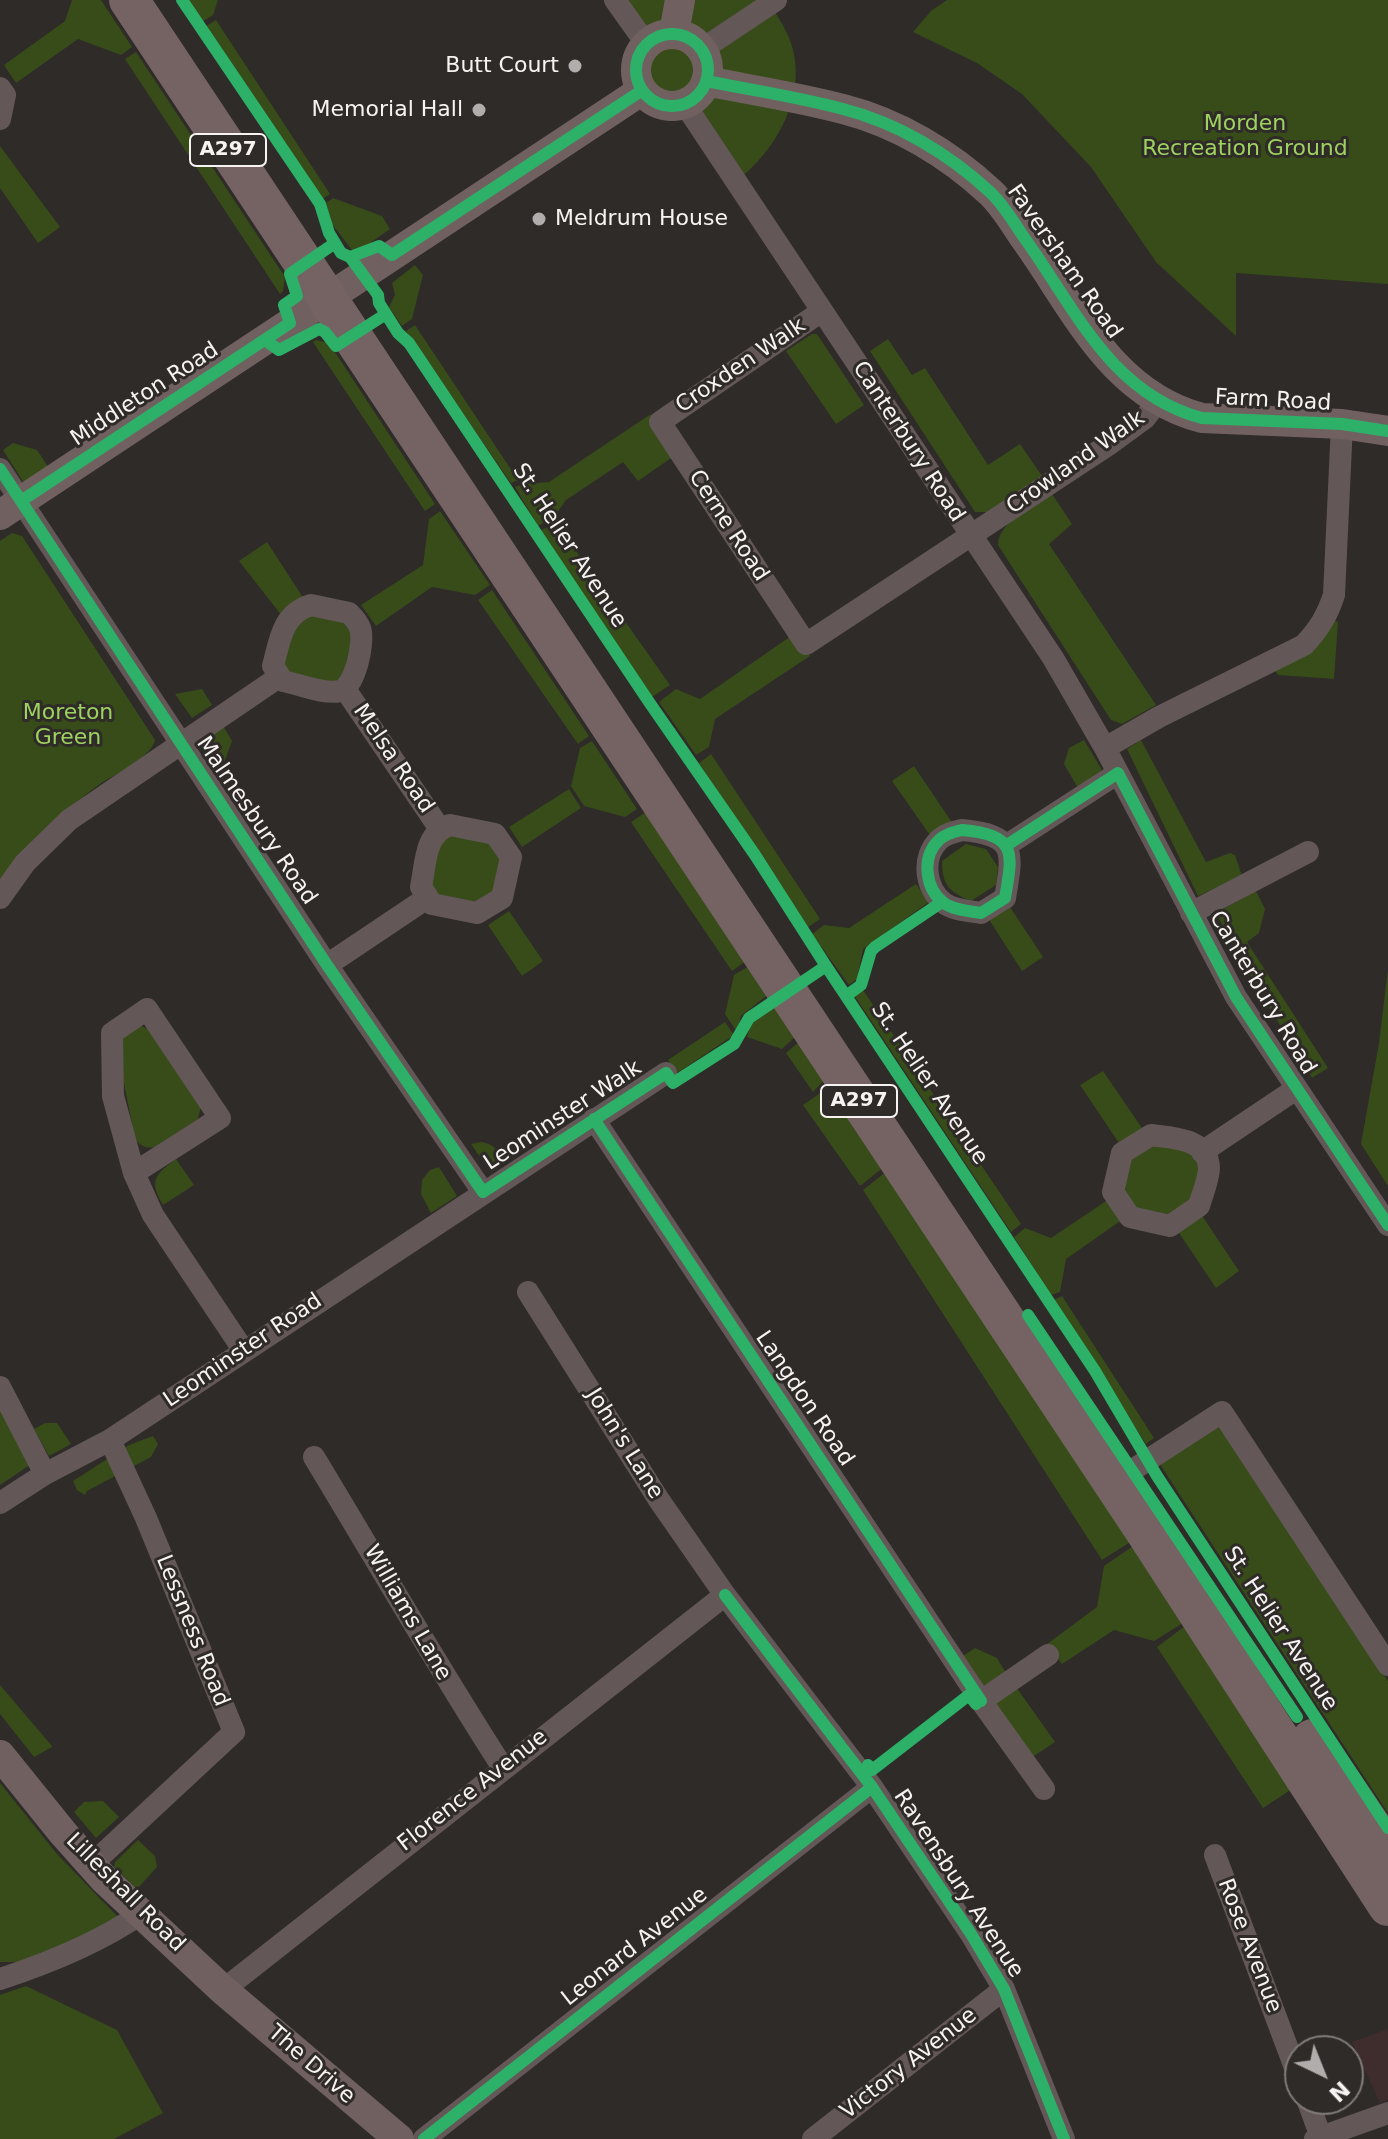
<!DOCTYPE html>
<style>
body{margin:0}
#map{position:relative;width:1388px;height:2139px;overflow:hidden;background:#2e2b29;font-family:"DejaVu Sans",sans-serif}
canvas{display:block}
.north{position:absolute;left:1284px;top:2035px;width:80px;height:80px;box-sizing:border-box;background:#2f2b28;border:2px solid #7f7b79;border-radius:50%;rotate:137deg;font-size:22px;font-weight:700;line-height:32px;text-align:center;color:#f6f3f2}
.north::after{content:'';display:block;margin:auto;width:28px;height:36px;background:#b0adac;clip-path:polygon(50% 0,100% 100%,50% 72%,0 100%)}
</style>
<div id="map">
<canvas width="1388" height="2139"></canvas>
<div class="north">N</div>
</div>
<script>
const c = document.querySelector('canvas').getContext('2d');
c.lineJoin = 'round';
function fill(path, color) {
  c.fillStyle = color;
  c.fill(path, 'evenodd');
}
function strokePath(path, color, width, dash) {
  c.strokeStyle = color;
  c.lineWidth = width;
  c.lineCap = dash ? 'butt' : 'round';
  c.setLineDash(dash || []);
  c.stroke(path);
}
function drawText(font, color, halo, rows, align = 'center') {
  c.font = font + ' "DejaVu Sans",sans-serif';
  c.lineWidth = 6;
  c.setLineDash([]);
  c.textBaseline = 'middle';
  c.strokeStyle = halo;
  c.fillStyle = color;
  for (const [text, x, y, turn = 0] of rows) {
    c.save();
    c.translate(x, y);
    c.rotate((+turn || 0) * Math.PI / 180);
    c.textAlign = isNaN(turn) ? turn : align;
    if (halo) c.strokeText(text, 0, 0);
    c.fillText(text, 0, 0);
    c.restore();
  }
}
fill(new Path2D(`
 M 1388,2029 L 1388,2100 L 1380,2103 L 1352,2042 Z`), '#3f2d2d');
fill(new Path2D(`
 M 72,0 L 101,0 L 132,47 L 121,55 L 78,39 L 16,83 L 4,65 L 65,21 Z
 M 186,0 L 218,0 L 213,15 L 200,23 Z
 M 621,0 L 674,0 L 669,25 L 652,28 L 644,35 Z
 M 684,0 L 767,0 C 776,14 786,28 791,43 C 808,95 777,149 738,180 L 691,108 C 728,83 725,43 683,25 Z
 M 947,0 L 1388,0 L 1388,284 L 1236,273 L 1236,336 L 1156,262 L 1091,167 L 1022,94 L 977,63 L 913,32 L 931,11 Z
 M 216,20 L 330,194 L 321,200 L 203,28 Z
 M649 69a23 23 0 1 1 46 0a23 23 0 1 1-46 0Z
 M 136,52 L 285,277 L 283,291 L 280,294 L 125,59 Z
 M 0,146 L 60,227 L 38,243 L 0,188 Z
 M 333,198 L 382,216 L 390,229 L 360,250 L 352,250 L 332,224 L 326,203 Z
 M 415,265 L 423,275 L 412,319 L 402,326 L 389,307 L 395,295 L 392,283 Z
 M 415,325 L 518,480 L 511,483 L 406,331 Z
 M 812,334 L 817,334 L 864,405 L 836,424 L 786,351 Z
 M 888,339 L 912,375 L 925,368 L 988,465 L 1020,444 L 1042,476 L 987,512 L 975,512 L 870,351 Z
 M 316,340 L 329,343 L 435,504 L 425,511 L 313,342 Z
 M 651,414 L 677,454 L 638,481 L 623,462 L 566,500 L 554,517 L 538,526 L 515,487 L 523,484 L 549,482 Z
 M 13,443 L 37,450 L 49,468 L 24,483 L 3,450 Z
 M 1052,494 L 1072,524 L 1049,544 L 1156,705 L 1122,724 L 1111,720 L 998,545 C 998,522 1034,506 1052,494 Z
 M 440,511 L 490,585 L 475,595 L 432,587 L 376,626 L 361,605 L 423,565 L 429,519 Z
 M 556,523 L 670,685 L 649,699 L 541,530 Z
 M 12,533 L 22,536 L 155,740 C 153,755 117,774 103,782 C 62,810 32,846 0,883 L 0,541 Z
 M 267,542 L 304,599 L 282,616 L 239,561 Z
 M 492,590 L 589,736 L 578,744 L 478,600 Z
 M 301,615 L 338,616 L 355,636 L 340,684 L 289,677 L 281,664 Z
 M 1330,619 L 1338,622 L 1334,679 L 1278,675 L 1272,665 Z
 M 794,634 L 810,656 L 715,719 L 709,747 L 696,755 L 659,702 L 676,689 L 700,699 Z
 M 202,689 L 212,705 L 192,718 L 175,694 Z
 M 222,724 L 232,741 L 223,766 L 205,736 Z
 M 1084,740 L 1102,770 L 1078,788 L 1064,764 L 1069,748 Z
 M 1141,740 L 1206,862 L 1230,853 L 1235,855 L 1242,876 L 1198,896 L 1127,749 Z
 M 592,741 L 637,809 L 625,817 L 584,806 L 571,786 L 580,748 Z
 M 711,754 L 820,919 L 807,928 L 699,763 Z
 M 914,766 L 953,824 L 932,838 L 892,781 Z
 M 569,789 L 581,808 L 522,847 L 509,827 Z
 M 649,810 L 750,958 L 732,971 L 631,822 Z
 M 447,831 L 492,843 L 502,862 L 498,888 L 481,903 L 431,893 L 437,839 Z
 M 966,844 L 986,849 L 998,867 L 996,885 L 971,901 C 949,892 942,885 942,861 Z
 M 916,884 L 929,902 L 863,949 L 857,979 L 849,985 L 812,934 L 824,925 L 849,928 Z
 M 1256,891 L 1265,909 L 1259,933 L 1247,942 L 1328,1068 L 1312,1078 L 1249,974 L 1216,913 Z
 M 1008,904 L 1043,957 L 1022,971 L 988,918 Z
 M 509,911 L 543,961 L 522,976 L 488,925 Z
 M 751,965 L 770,993 L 741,1016 L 737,1032 L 725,1014 L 734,975 Z
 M 1388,969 L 1388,1186 L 1361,1144 L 1379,1043 Z
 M 863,990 L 1021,1224 L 1011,1232 L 854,995 Z
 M 776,1003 L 797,1035 L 782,1049 L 747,1037 L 751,1023 Z
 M 725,1022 L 734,1035 L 677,1073 L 668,1060 Z
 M 139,1025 L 150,1030 L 201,1106 L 198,1119 L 155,1147 C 146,1149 141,1146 135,1139 L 122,1073 L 123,1038 Z
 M 800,1041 L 825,1079 L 813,1092 L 786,1053 Z
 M 1103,1071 L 1146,1134 L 1123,1149 L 1080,1085 Z
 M 832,1085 L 885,1166 L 860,1186 L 803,1105 Z
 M 1152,1139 L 1191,1146 L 1204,1167 L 1195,1203 L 1168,1220 L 1133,1213 L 1119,1190 L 1126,1156 Z
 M 481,1142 C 495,1144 499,1152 505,1163 L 491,1173 L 471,1144 Z
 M 176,1159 L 194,1185 L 163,1205 C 148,1180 156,1174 176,1159 Z
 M 439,1167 L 457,1196 L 431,1213 L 421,1194 L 422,1180 L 430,1170 Z
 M 887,1171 L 1132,1541 L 1102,1560 L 863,1190 Z
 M 1112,1197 L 1126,1217 L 1066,1259 L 1060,1292 L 1051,1295 L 1014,1237 L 1025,1228 L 1051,1238 Z
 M 1199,1211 L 1239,1271 L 1216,1288 L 1175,1227 Z
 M 1062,1296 L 1154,1438 L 1146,1444 L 1054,1300 Z
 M 0,1403 L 30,1465 L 0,1485 Z
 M 45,1423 L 57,1423 L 71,1444 L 49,1456 L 34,1429 Z
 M 1218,1427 L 1227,1430 L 1388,1681 L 1388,1813 L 1161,1466 L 1162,1457 Z
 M 153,1436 L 158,1444 L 151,1457 L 87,1491 L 85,1495 L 77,1490 L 73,1481 L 129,1445 Z
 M 1133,1546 L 1183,1623 L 1154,1641 L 1114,1630 L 1062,1664 L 1047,1644 L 1097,1607 L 1104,1566 Z
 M 1185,1626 L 1292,1789 L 1263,1808 L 1157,1647 Z
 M 975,1648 L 997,1658 L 1009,1678 L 982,1696 L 958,1659 Z
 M 1014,1684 L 1055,1742 L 1028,1760 L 987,1702 Z
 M 0,1685 L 52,1746 L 52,1747 L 34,1757 L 0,1714 Z
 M 0,1783 L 57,1854 L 117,1916 L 112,1924 L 23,1962 L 0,1962 Z
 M 103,1801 L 119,1817 L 96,1838 L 74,1812 L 84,1802 Z
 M 138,1840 L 155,1856 L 157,1867 L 137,1889 L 114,1867 L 115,1862 Z
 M 26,1986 L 117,2030 L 163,2113 L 114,2139 L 0,2139 L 0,1995 Z`), '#374c19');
strokePath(new Path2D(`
 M 615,0 L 647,45
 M 701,50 L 776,0
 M 0,88 L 5,95 L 0,119
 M 684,103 L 1053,658 L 1105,748 L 1236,997 L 1388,1225
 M 822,311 L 660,422 L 806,644 L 1108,445 L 1145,418 L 1158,401
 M 0,469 L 327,965 L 483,1192
 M 311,605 L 349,613 C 353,617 358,622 360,628 C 365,642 355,687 340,691 C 324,695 299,684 283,681 L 273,666 C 280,640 282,614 311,605 Z
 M 345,689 L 440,829
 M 1105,748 L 1159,717 L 1304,645 C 1319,629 1327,616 1334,595 L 1342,424
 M 450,825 L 495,834 L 511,857 L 502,898 L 477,913 L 432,904 L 421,887 C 426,863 424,834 450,825 Z
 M 962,830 C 1017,835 1013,852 1005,898 L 981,913 C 969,911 953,910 944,903 C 925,889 921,857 939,840 C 945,834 954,832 962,830 Z
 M 1007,845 L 1118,773
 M 0,898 L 25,863 L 69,820 L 279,677
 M 1191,913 L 1308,852
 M 327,965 L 427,898
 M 147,1009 L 220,1118 L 134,1173 L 113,1096 L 112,1033 Z
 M 594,1119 L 981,1701 L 1044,1789
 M 1151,1135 C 1172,1138 1208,1138 1209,1168 C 1209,1179 1202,1195 1199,1206 L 1170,1226 L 1130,1217 L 1113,1192 L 1122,1153 Z
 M 1202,1152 L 1296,1089
 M 134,1173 L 153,1215 L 244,1351
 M 528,1292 L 659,1500 L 725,1595 L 872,1787 L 971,1934 L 1004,1989 L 1064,2139
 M 0,1387 L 45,1474
 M 314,1457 C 377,1561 437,1666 503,1768
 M 1131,1471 L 1222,1412 L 1388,1665
 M 0,1503 L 45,1474 L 110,1440 L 666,1073
 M 981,1701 L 1048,1655
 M 1215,1855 L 1300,2081
 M 91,1865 L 234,1732 L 146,1518 L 110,1440
 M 0,1979 C 49,1963 99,1943 142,1913
 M 223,1990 L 725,1595
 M 1307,2099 L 1321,2137
 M 424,2139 L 872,1787
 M 813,2139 L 1004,1989
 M 1315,2139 L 1388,2113`), '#645757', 22);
strokePath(new Path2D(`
 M 674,33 L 680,0
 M636 70a36 36 0 1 1 72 0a36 36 0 1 1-72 0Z
 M 706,81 C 751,90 798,97 843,109 C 898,123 949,154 990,192 C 1003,204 1013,221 1023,236 C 1074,306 1110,394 1202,418 L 1342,424 L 1388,431
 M 0,515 L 641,91
 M 0,1755 L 63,1833 L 104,1879 L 223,1990 L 399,2139`), '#706160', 30);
strokePath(new Path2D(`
 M 129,0 L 1147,1534 L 1388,1906
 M 1312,1739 L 1388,1851`), '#756364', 40);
strokePath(new Path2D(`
 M 182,0 L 320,204 L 329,233 L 341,253 L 350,257 L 378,295 L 379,303 L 398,333 L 409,343 L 649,702 L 755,855 L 826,966 L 1095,1371 L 1157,1476 L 1388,1828
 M636 70a36 36 0 1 1 72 0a36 36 0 1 1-72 0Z
 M 706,81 C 751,90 798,97 843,109 C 898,123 949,154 990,192 C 1003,204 1013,221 1023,236 C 1074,306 1110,394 1202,418 L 1342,424 L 1388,431
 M 350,257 L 379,246 L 392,255 L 641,91
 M 265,340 L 279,350 L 319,329 L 325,332 L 336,346 L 386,314
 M 0,469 L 327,965 L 483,1192 L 666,1073 L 673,1083 L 734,1044 L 749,1018 L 826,966
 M 21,501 L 290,323 L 284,305 L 297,296 L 290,274 L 335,243
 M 962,830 C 1017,835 1013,852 1005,898 L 981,913 C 969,911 953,910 944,903 C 925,889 921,857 939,840 C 945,834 954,832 962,830 Z
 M 1007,845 L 1118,773 L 1236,997 L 1388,1225
 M 846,996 L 861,985 L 871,951 L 875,947 L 942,902
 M 594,1119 L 981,1701
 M 1028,1315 L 1297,1717
 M 725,1595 L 872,1787 L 971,1934 L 1004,1989 L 1064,2139
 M 868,1765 L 872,1770 L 969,1695 L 976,1704
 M 424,2139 L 872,1787`), '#2db169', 12);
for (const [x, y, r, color] of [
 [575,66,8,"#b0adac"],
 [479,110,8,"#b0adac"],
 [539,219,8,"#b0adac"]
]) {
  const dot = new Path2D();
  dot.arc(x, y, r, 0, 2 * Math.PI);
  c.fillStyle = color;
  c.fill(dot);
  strokePath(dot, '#2f2b28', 3);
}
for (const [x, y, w] of [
 [228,150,76],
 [859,1101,76]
]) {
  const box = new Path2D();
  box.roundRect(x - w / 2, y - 16, w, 32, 6);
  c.fillStyle = '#2f2b28';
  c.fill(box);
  strokePath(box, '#f6f3f2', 2);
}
drawText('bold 20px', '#f6f3f2', null, [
 ["A297",228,150],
 ["A297",859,1101]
]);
drawText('22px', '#f6f3f2', '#2f2b28', [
 ["Butt Court",559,66],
 ["Memorial Hall",463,110],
 ["Meldrum House",555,219,"left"]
], 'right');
drawText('22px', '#9ed25f', '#2f2b28', [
 ["Morden",1245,124],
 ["Recreation Ground",1245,149],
 ["Moreton",68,713],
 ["Green",68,738]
]);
drawText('22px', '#f6f3f2', '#2f2b28', [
 ["Faversham Road",1064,262,55],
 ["Croxden Walk",741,366,-34],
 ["Middleton Road",145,395,-33],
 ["Farm Road",1273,401,3],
 ["Canterbury Road",908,442,57],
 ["Crowland Walk",1076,463,-35],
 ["Cerne Road",728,526,57],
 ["St. Helier Avenue",569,546,57],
 ["Melsa Road",393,759,56],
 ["Malmesbury Road",256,821,56],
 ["Canterbury Road",1262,993,59],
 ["St. Helier Avenue",929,1084,56],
 ["Leominster Walk",563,1116,-33],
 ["Leominster Road",243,1351,-34],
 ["Langdon Road",804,1399,56],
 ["John's Lane",624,1444,58],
 ["Williams Lane",407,1613,60],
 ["St. Helier Avenue",1280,1629,57],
 ["Lessness Road",192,1631,68],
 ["Florence Avenue",473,1791,-38],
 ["Ravensbury Avenue",958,1884,57],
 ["Lilleshall Road",125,1893,45],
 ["Rose Avenue",1249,1946,69],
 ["Leonard Avenue",635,1947,-38],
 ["Victory Avenue",909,2064,-38],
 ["The Drive",311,2065,41]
]);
</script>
